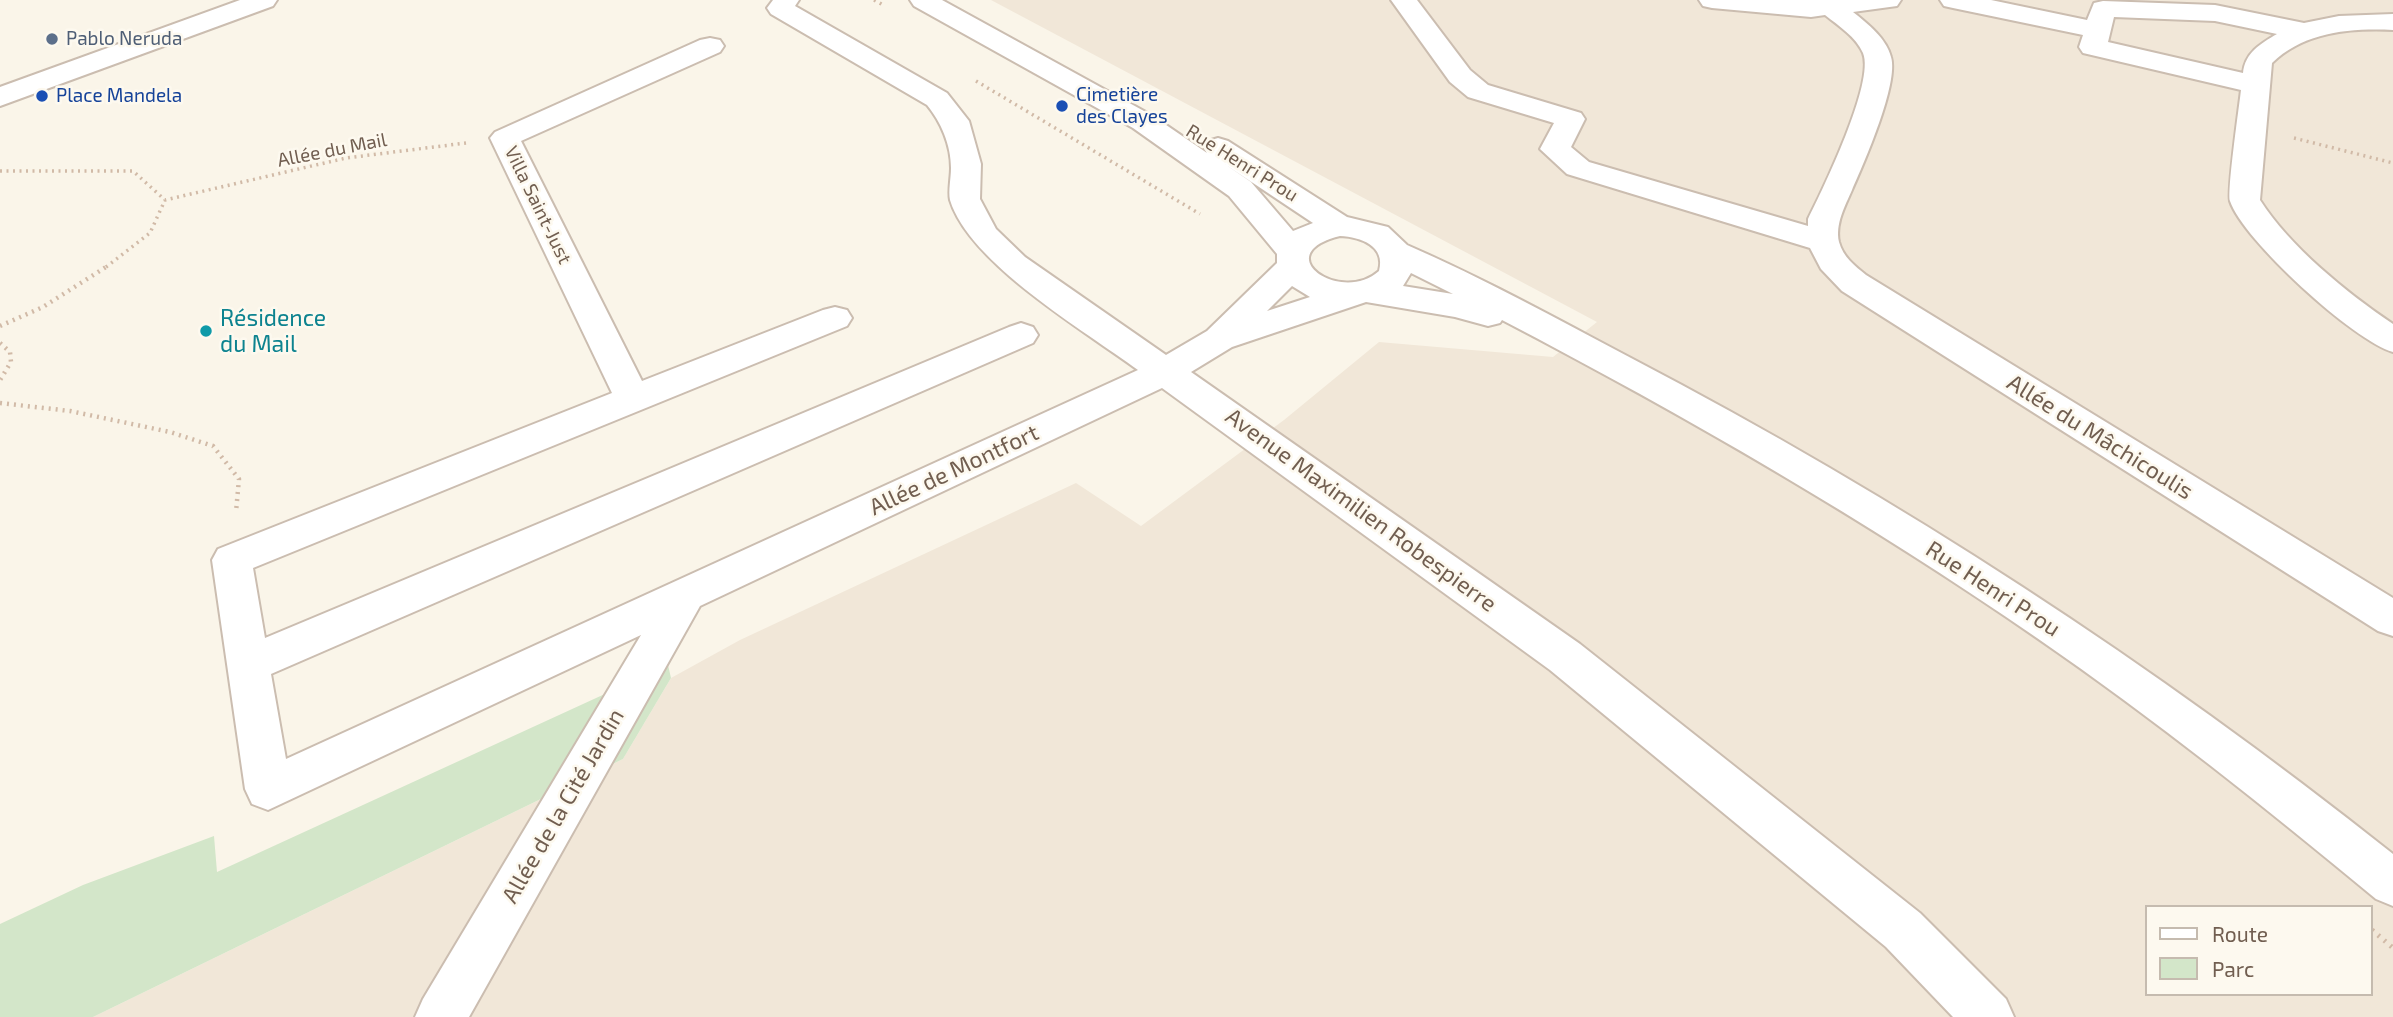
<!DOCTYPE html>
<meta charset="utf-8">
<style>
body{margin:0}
#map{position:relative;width:2393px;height:1017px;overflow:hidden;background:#faf5e9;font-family:"Exo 2",sans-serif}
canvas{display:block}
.legend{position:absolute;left:2145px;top:905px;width:228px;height:91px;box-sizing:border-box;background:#fdf9ef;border:2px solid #c5bbaf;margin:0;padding:9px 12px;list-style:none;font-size:21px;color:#715e50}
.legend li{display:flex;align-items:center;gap:14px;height:35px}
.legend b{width:35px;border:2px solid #c5bbaf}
</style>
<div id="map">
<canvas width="2393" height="1017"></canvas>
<ul class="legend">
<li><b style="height:9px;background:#fff"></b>Route</li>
<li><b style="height:19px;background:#d3e6c9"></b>Parc</li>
</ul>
</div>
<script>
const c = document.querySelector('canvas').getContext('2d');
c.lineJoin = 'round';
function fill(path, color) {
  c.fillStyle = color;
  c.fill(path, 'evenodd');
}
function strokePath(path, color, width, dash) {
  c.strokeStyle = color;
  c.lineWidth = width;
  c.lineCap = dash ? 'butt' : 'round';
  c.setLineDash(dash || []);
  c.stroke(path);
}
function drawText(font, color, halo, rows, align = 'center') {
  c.font = font + ' "Exo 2",sans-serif';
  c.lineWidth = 5;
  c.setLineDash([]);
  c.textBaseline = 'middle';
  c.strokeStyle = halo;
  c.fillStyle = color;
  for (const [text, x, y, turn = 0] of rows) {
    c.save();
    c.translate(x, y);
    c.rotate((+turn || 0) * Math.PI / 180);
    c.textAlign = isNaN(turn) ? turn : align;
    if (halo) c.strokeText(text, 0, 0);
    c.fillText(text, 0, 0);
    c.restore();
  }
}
fill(new Path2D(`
 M 991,0 L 2393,0 L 2393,1017 L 93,1017 L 623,759 L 671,678 L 740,640 L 1076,483 L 1141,526 L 1284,420 L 1379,342 L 1553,357 L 1597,322 ZM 2146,907 L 2370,907 L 2370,994 L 2146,994 Z`), '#f1e7d8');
fill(new Path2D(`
 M 668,665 L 671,678 L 623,759 L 93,1017 L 0,1017 L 0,924 L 83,885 L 214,836 L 217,872 Z`), '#d3e6c9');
const minor = new Path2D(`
 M 240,0 L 277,0 L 273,6 L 0,106 L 0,87 Z
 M 773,0 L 799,0 L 795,6 L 947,93 L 969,121 L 981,164 L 980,199 L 996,229 L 1025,257 L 1166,355 L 1207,331 L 1277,263 L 1277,254 L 1229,196 L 1133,128 L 914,6 L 910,0 L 942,0 L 1153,116 L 1207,153 L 1203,147 L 1208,141 L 1218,138 L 1228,141 L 1347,217 L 1388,227 L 1407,245 C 1483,278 1557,319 1631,358 C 1901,499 2154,664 2393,854 L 2393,906 L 2376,899 C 2266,808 2155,719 2037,638 C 1866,520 1686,416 1502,320 L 1500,323 L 1488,326 L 1455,317 L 1366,302 L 1232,347 L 1191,372 L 1580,644 L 1920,913 L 2006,999 L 2014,1017 L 1953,1017 L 1886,947 L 1550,670 L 1162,388 L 700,606 L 469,1017 L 415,1017 L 423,999 L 641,635 L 268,810 L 252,804 L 245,789 L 212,560 L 218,549 L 612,393 L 490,138 L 495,132 L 700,40 L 710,38 L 720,40 L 724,46 L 720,52 L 521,141 L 642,381 L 823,310 L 835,307 L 847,310 L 852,318 L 847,326 L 253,568 L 265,638 L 1009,327 L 1021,323 L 1033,327 L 1038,335 L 1033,343 L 271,674 L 286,759 L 1138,370 C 1085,331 969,263 950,200 C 948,191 951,178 951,168 C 951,145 941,122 927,105 L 771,14 L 767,8 ZM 1223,163 L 1313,223 L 1293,231 L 1251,182 ZM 1340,236 C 1361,237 1386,246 1379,271 C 1341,305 1267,254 1340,236 ZM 1411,273 L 1453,294 L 1403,286 ZM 1292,286 L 1310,297 L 1267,311 Z
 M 1391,0 L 1417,0 L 1470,70 L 1488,85 L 1581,113 L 1585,119 L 1571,147 L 1589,162 L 1808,226 L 1808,219 C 1823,189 1875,82 1863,53 C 1856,37 1839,26 1825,15 L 1811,17 L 1712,8 L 1703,6 L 1699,0 L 1901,0 L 1897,6 L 1853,12 C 1868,24 1886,38 1891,57 C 1899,83 1864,163 1852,190 C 1845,206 1835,224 1839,242 C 1843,257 1855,266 1866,275 L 2393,598 L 2393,636 L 2378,631 L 1842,291 L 1821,269 L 1810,248 L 1567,174 L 1540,149 L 1554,123 L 1468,97 L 1450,82 Z
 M 1940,0 L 1991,0 L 2087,20 L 2094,3 L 2103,1 L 2215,5 L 2304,23 L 2339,16 L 2393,14 L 2393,30 C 2350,28 2304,32 2272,63 L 2260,200 C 2290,247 2347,293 2393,324 L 2393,352 C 2354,341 2243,240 2230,201 C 2227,190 2239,108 2241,90 L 2083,53 L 2079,47 L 2083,35 L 1953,8 L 1944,6 ZM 2114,17 L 2215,21 L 2277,34 C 2260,44 2245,53 2243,73 L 2108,42 Z`);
strokePath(minor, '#cbbdb0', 4);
strokePath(new Path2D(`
 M 874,0 L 885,6
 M 976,81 L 1200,214
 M 2294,138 L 2393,163
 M 0,171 L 133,171 L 165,200 L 346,158 L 466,143
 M 106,267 L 150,233 L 165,200`), '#d1baa7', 3.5, [2, 4.5]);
strokePath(new Path2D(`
 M 0,326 L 43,307 L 109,265
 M 0,343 L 10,352 L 11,362 L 0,380
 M 0,403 L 70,411 L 170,432 L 213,446 L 239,479 L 236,512`), '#d1baa7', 4.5, [2, 5]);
strokePath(new Path2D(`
 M 2372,930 L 2393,948`), '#d1baa7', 5, [2, 6]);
fill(minor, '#fff');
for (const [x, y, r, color] of [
 [52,39,7,"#5c6f8a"],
 [42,96,7,"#1a4fb4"],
 [1062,106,7,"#1a4fb4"],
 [206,331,7,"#0f9aa8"]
]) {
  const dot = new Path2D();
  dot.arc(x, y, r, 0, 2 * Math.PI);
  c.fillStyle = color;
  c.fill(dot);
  strokePath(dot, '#fdf9ef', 2.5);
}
drawText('19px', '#4e5e75', '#fdf9ef', [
 ["Pablo Neruda",66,39]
], 'left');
drawText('19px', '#164399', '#fdf9ef', [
 ["Cimetière",1076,95],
 ["des Clayes",1076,117],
 ["Place Mandela",56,96]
], 'left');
drawText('19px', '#715e50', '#fdf9ef', [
 ["Allée du Mail",332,150,-11],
 ["Rue Henri Prou",1242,163,32],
 ["Villa Saint-Just",538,205,64]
]);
drawText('23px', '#0d838f', '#fdf9ef', [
 ["Résidence",220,318],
 ["du Mail",220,344]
], 'left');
drawText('23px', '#715e50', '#fdf9ef', [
 ["Allée du Mâchicoulis",2100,437,32],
 ["Allée de Montfort",954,470,-25],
 ["Avenue Maximilien Robespierre",1361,510,36],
 ["Rue Henri Prou",1993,589,33],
 ["Allée de la Cité Jardin",563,806,-60]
]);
</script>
